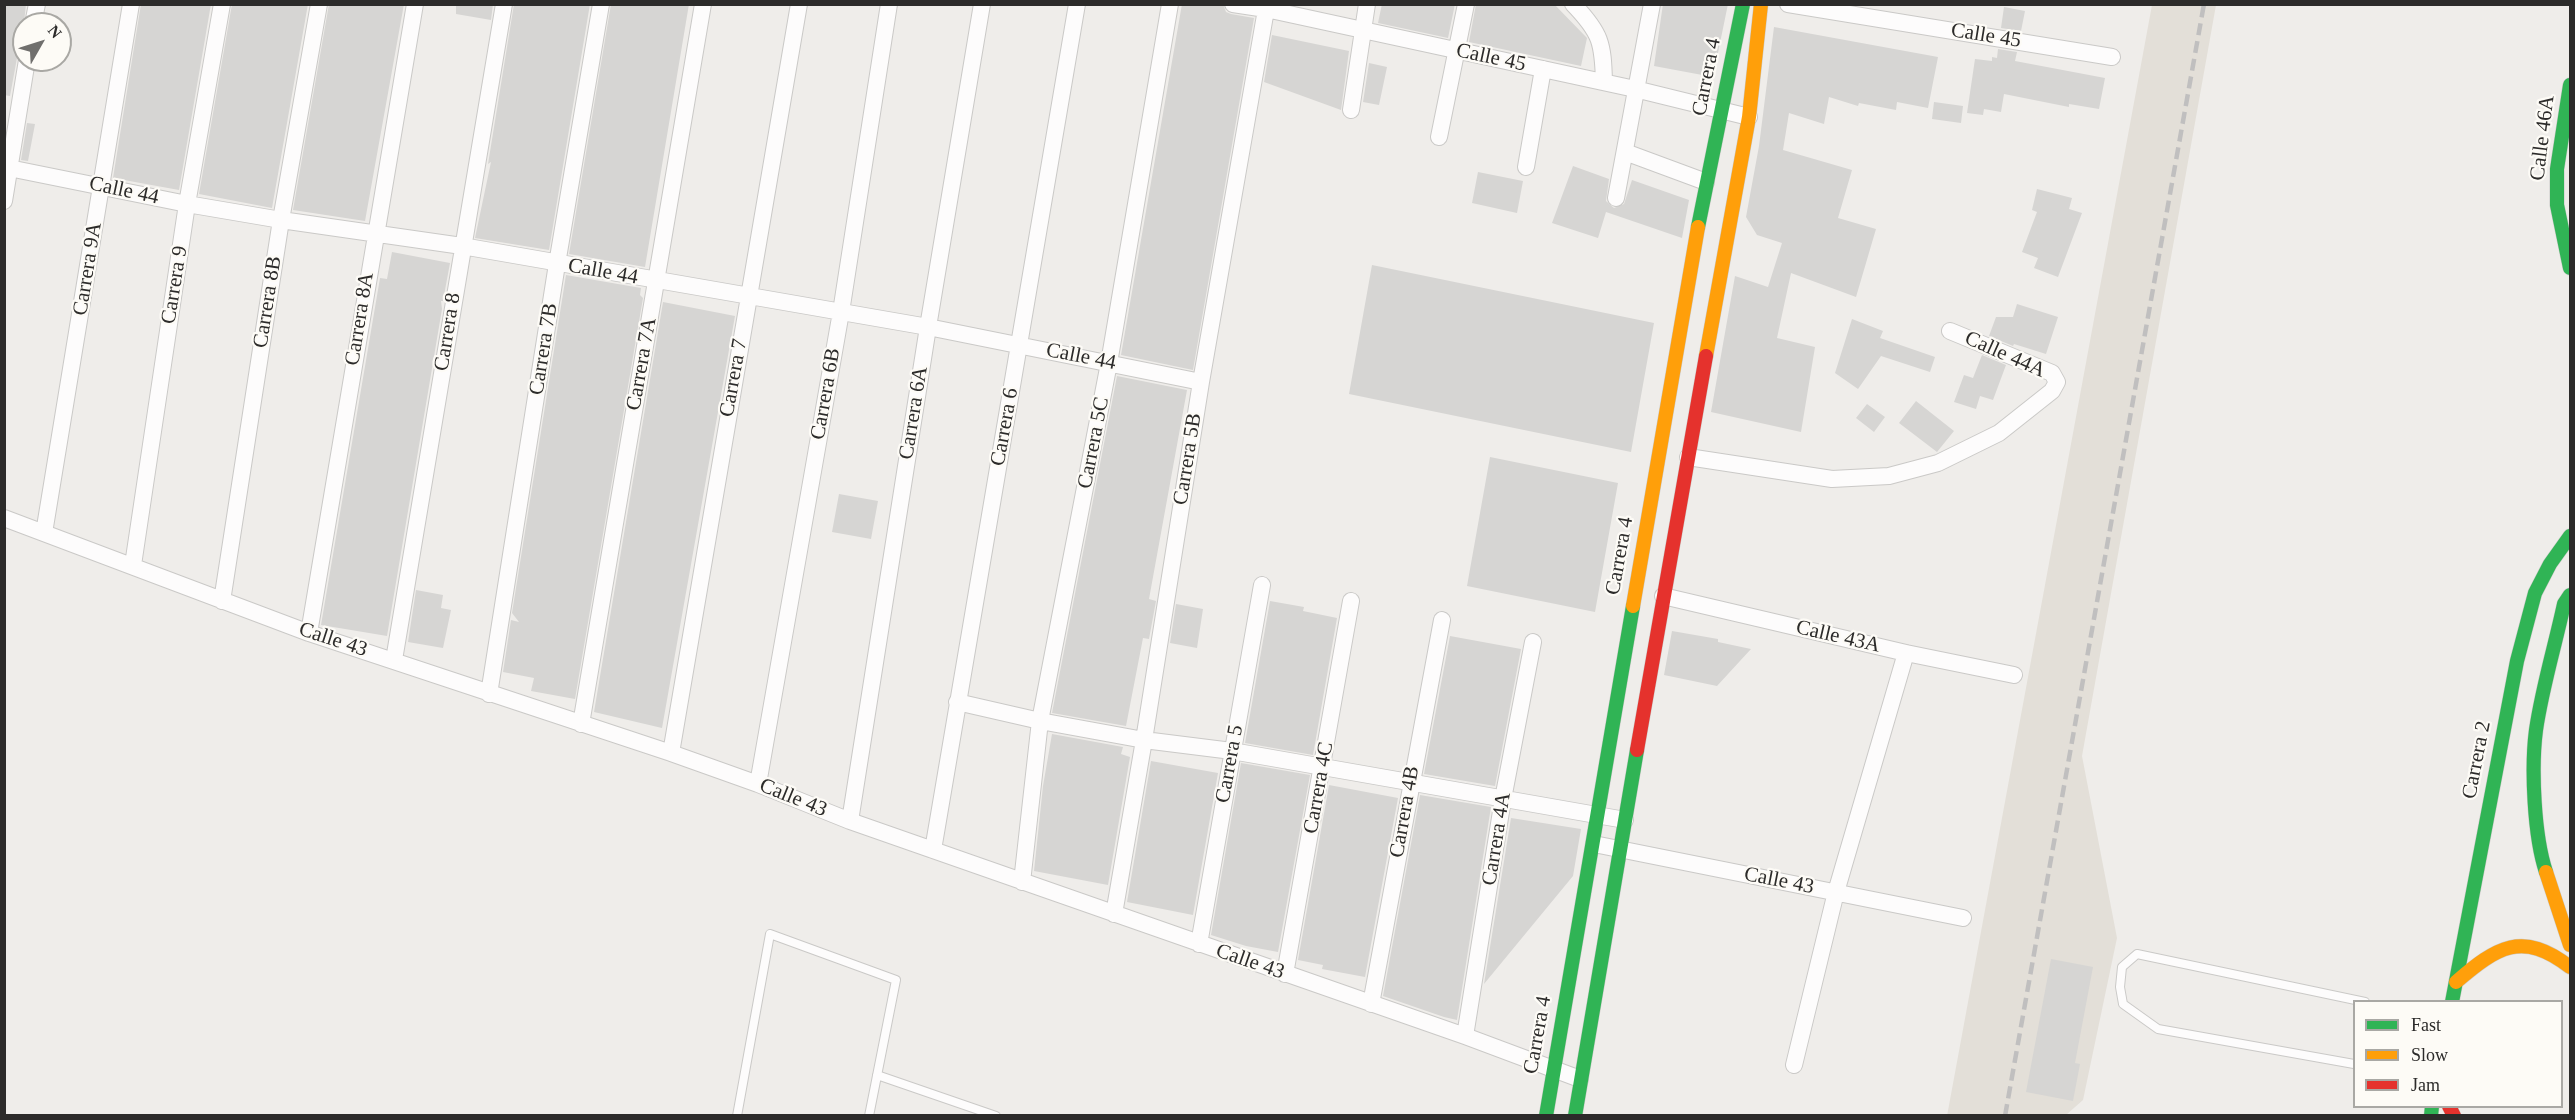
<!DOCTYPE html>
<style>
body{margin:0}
#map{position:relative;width:2575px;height:1120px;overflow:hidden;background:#efedea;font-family:Georgia,serif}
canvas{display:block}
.frame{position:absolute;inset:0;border:6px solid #2c2b2a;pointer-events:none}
.legend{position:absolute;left:2353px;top:1000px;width:210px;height:108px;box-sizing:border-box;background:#fdfbf6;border:2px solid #a9a8a4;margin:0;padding:8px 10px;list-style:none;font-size:18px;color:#2c2b2a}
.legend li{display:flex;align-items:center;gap:12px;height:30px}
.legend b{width:30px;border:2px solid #a9a8a4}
.north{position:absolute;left:12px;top:12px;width:60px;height:60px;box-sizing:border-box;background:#fdfbf6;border:2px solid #a9a8a4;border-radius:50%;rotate:51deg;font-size:16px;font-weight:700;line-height:24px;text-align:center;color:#2c2b2a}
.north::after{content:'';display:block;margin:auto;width:21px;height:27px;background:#706f6d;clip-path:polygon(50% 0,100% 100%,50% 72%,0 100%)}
</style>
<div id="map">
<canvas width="2575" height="1120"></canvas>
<div class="frame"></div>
<ul class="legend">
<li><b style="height:8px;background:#30b455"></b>Fast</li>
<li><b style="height:8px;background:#ff9f0a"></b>Slow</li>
<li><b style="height:8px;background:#e5322d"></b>Jam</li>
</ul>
<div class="north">N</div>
</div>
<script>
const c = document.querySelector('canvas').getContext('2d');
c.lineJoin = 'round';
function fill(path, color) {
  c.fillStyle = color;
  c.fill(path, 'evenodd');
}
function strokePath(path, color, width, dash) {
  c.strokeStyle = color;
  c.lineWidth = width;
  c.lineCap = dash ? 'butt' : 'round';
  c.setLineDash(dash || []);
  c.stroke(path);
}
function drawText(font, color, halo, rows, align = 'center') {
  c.font = font + ' Georgia,serif';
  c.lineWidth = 4.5;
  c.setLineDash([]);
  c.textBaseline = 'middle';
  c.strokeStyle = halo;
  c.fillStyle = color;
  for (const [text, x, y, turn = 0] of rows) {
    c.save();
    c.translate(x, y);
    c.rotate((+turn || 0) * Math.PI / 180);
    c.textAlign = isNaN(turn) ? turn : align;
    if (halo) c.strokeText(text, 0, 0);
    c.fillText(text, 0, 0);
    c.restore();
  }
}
fill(new Path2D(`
 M 2152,5 L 2216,5 L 2082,756 L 2117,938 L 2083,1100 L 2066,1115 L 1947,1116 Z`), '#e3dfd8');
fill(new Path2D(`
 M 4,4 L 26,4 L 21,51 L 17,58 L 10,96 L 4,95 Z
 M 141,4 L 211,4 L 179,190 L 113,178 Z
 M 232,4 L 308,4 L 272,208 L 199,194 Z
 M 329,4 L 404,4 L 365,221 L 293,210 Z
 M 456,4 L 493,4 L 491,20 L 456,14 Z
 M 514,4 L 590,4 L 549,250 L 475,238 L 491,162 L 488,164 Z
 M 611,4 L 689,4 L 645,267 L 569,254 Z
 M 1182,4 L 1223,4 L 1226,12 L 1231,14 L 1254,18 L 1193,370 L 1121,355 Z
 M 1382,4 L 1455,4 L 1448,38 L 1378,23 Z
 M 1476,4 L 1554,4 L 1587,38 L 1581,66 L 1469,42 Z
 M 1663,4 L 1728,4 L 1713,77 L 1654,66 Z
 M 2004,7 L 2025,11 L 2021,31 L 2001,28 Z
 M 1774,27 L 1938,57 L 1928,108 L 1897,102 L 1896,110 L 1859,103 L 1858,106 L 1829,97 L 1824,124 L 1789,113 L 1783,150 L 1852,170 L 1838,218 L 1876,229 L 1856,297 L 1791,273 L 1777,338 L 1815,347 L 1801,432 L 1711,412 L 1735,276 L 1768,287 L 1782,243 L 1757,235 L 1746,217 L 1759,146 Z
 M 1272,35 L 1349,51 L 1341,110 L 1264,82 Z
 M 1998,49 L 2017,52 L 2015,61 L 2105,78 L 2099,109 L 2069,104 L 2069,107 L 2004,94 L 2001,112 L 1984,109 L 1983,115 L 1967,113 L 1975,59 L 1992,61 L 1992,57 L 1997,58 Z
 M 1369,63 L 1387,67 L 1379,105 L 1363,102 Z
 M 1934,102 L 1963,106 L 1961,123 L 1932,119 Z
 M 27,123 L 35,124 L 28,161 L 21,160 Z
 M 1573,166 L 1609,179 L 1606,201 L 1614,208 L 1624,204 L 1632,180 L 1689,200 L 1682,238 L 1606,212 L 1598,238 L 1552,223 Z
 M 1478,172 L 1523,181 L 1517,213 L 1472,203 Z
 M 2037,189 L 2072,198 L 2069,209 L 2082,213 L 2058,277 L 2034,268 L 2038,258 L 2022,252 L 2037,212 L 2032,210 Z
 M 392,252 L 450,263 L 443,301 L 441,301 L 442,309 L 387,636 L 321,625 L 380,278 L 387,279 Z
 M 1372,265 L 1654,323 L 1631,452 L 1349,394 Z
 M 566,275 L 641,288 L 640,295 L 643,298 L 575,699 L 531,691 L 534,678 L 503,672 L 511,620 L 519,622 L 512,613 Z
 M 663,302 L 735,316 L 662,728 L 594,712 Z
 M 2017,304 L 2058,317 L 2046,354 L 2014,344 L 2013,346 L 1989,336 L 1996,317 L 2013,317 Z
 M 1852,319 L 1883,331 L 1880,338 L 1935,357 L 1930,372 L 1881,356 L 1858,389 L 1835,373 Z
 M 1982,355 L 2006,365 L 1993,400 L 1980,396 L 1976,409 L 1954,402 L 1964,375 L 1973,378 Z
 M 1117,376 L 1187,390 L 1149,599 L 1156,601 L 1149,639 L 1143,638 L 1126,726 L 1052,713 Z
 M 1916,401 L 1954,431 L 1937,452 L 1899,423 Z
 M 1867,404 L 1885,417 L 1874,432 L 1856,418 Z
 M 1490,457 L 1618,483 L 1595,612 L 1467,586 Z
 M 839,494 L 878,501 L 871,539 L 832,532 Z
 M 416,590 L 443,595 L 441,608 L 451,610 L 443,648 L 408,642 Z
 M 1270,601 L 1304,607 L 1303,611 L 1337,618 L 1313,755 L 1245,743 Z
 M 1176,604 L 1203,609 L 1197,648 L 1170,643 Z
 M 1672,631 L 1718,639 L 1718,642 L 1751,649 L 1717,686 L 1664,675 Z
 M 1450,636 L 1521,649 L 1495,786 L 1424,774 Z
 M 1052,734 L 1123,747 L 1121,754 L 1130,757 L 1108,885 L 1034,871 L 1043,786 Z
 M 1151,761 L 1218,773 L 1193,915 L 1127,902 Z
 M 1241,763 L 1310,775 L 1278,952 L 1246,946 L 1211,935 Z
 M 1329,785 L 1398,798 L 1365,977 L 1322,969 L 1323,965 L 1298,960 Z
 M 1420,795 L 1491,807 L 1457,1020 L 1444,1017 L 1383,996 Z
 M 1511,818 L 1581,829 L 1573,876 L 1484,984 Z
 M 2051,959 L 2093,967 L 2075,1063 L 2080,1064 L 2073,1101 L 2026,1092 Z`), '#d6d5d3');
const lane = new Path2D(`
 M 2354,1064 L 2158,1029 L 2123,1004 L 2120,987 L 2122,967 L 2137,954 L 2365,1002
 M 877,1075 L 996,1116
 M 737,1116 L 770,934 L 896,980 L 869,1116`);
const street = new Path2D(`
 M 1233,4 L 1266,9 L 1635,89 L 1749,117
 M 1573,4 C 1601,33 1603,43 1604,82
 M 1788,4 L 2112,57
 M 33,24 L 37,4
 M 1351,110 L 1367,4
 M 1439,137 L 1466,4
 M 1625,152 L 1706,182
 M 4,167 L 187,204 L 281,220 L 462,246 L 928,327 L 1201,382
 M 1526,167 L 1543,69
 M 1616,198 L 1652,4
 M 4,201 L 27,60
 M 1688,457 L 1832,479 L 1889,476 L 1938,463 L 1999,433 L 2052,391 L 2057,382 L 2052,373 L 1950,331
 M 4,518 L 309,633 L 671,753 L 758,784 L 850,821 L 1465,1036 L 1580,1079
 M 44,533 L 131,4
 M 133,565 L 187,204 L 222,4
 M 1663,596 L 1906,653 L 2014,675
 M 222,601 L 281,220 L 319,4
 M 309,633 L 415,4
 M 394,660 L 504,4
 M 489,694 L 557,264 L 601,4
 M 957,702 L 1040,721 L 1144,740 L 1232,751 L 1625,820
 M 581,724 L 703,4
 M 671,753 L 799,4
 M 758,784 L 841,312 L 889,4
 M 850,821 L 928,327 L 982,4
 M 1594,844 L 1963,918
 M 933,850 L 1077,4
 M 1022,882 L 1040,721 L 1109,363 L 1170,4
 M 1114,914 L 1144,740 L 1201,382 L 1267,4
 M 1199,944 L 1262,585
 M 1285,974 L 1351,601
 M 1371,1004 L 1442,620
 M 1465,1036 L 1503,799 L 1533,642
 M 1794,1065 L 1836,892 L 1906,653`);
const fast = new Path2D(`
 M 2570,85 L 2557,169 L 2557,205 L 2570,268
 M 1698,227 L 1743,4
 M 2546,872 C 2534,836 2531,768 2536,730 C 2542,688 2555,646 2564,604 L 2570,595
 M 2452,1002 L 2517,661 L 2535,593 L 2550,564 L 2570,536
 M 1546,1116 L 1633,606
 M 1575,1116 L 1637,750
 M 2431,1116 L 2432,1106`);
const slow = new Path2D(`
 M 1706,356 L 1749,117 L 1761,4
 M 1633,606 L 1698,227
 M 2546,872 L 2570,945
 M 2456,982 C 2497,947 2522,930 2570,967`);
const jam = new Path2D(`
 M 1637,750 L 1706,356
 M 2449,1106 L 2454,1116`);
strokePath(lane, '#cac9c7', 10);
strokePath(street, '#cac9c7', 18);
strokePath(fast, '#cac9c7', 15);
strokePath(slow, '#cac9c7', 15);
strokePath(jam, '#cac9c7', 15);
strokePath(lane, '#fdfcfc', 8);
strokePath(street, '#fdfcfc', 16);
strokePath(fast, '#30b455', 14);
strokePath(slow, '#ff9f0a', 14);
strokePath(jam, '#e5322d', 14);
strokePath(new Path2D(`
 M 2005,1116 L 2204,4`), '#c0bfbf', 4.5, [12, 6]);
drawText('21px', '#2c2b2a', '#fdfbf6', [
 ["Calle 45",1986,36,9],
 ["Calle 45",1491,58,12],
 ["Carrera 4",1707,77,-79],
 ["Calle 46A",2543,138,-83],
 ["Calle 44",124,191,12],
 ["Carrera 9A",88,269,-81],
 ["Calle 44",603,272,10],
 ["Carrera 9",175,285,-81],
 ["Carrera 8B",268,302,-81],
 ["Carrera 8A",360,319,-81],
 ["Carrera 8",448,332,-81],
 ["Carrera 7B",544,349,-81],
 ["Calle 44A",2005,355,24],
 ["Calle 44",1081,357,11],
 ["Carrera 7A",642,364,-80],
 ["Carrera 7",734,378,-80],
 ["Carrera 6B",826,394,-80],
 ["Carrera 6A",914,413,-81],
 ["Carrera 6",1005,427,-80],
 ["Carrera 5C",1094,443,-79],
 ["Carrera 5B",1188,459,-81],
 ["Carrera 4",1620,556,-80],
 ["Calle 43A",1838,637,13],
 ["Calle 43",333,640,18],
 ["Carrera 2",2477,760,-79],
 ["Carrera 5",1230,764,-80],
 ["Carrera 4C",1319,788,-80],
 ["Calle 43",793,798,22],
 ["Carrera 4B",1405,812,-80],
 ["Carrera 4A",1497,839,-81],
 ["Calle 43",1779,881,11],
 ["Calle 43",1250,962,19],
 ["Carrera 4",1538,1035,-80]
]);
</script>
